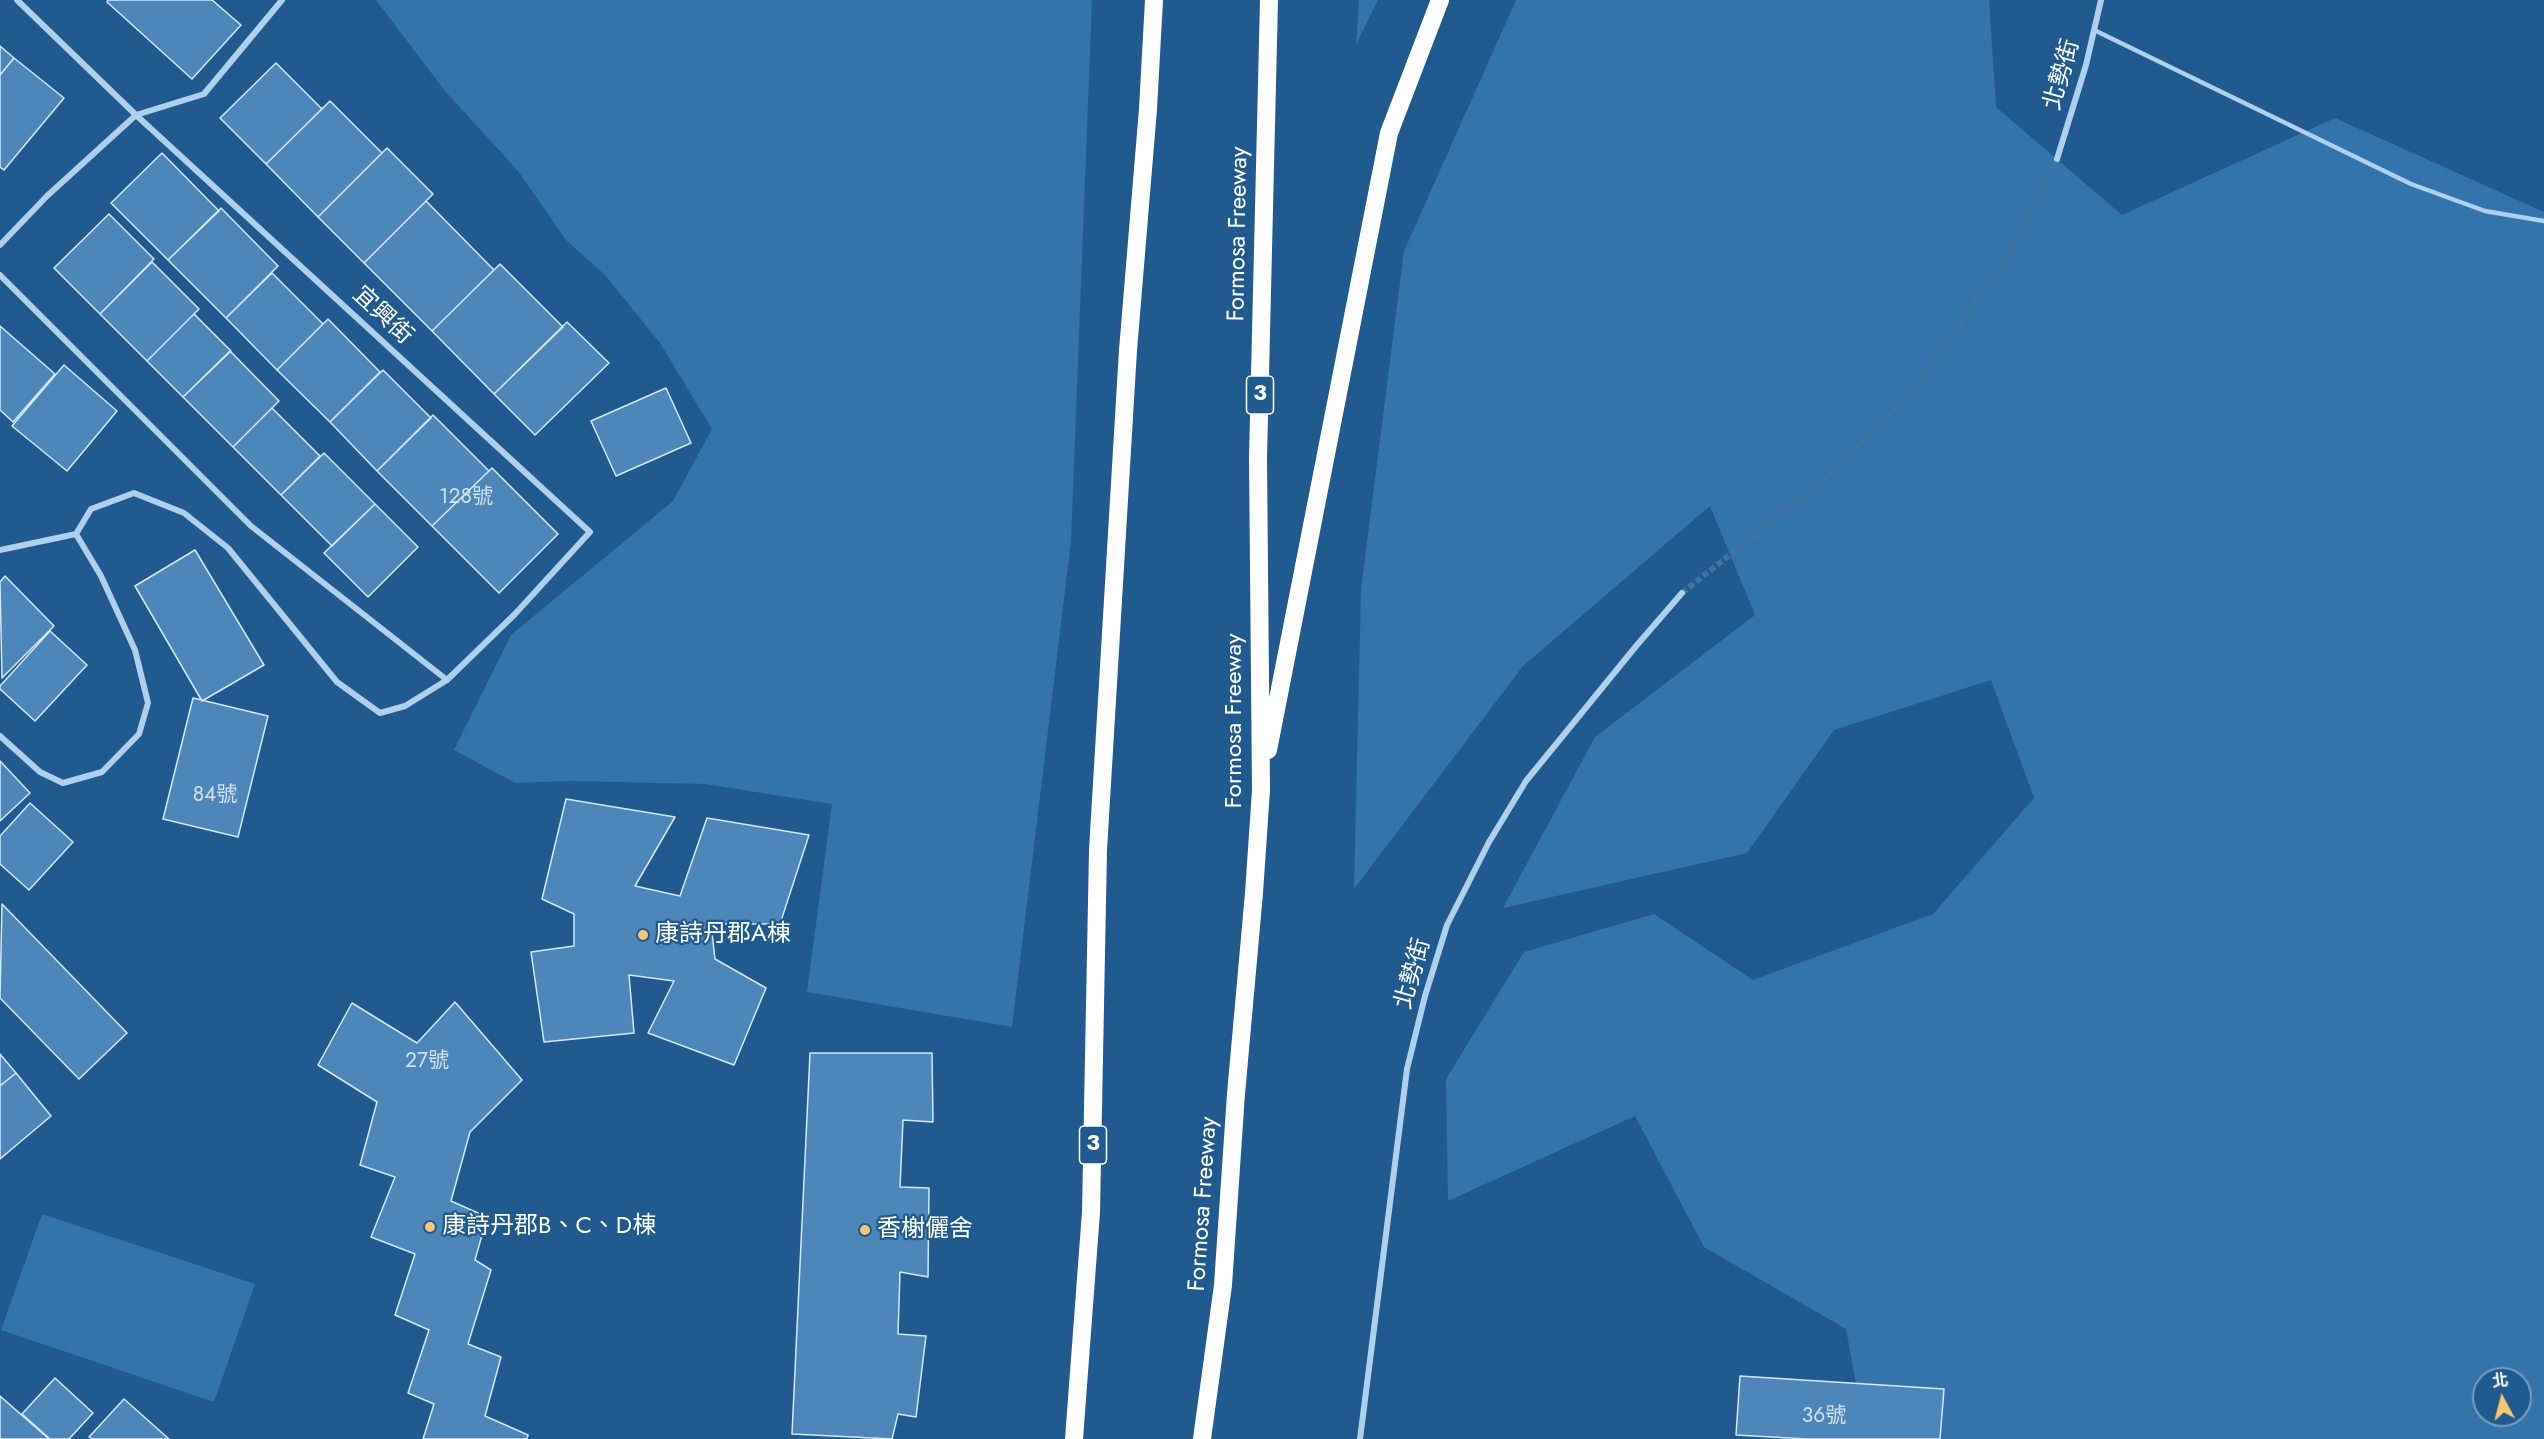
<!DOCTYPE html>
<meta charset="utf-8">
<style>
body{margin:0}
#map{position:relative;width:2544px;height:1439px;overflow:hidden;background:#205a8e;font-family:Jost,"Noto Sans TC",sans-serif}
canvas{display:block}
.north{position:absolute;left:2472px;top:1367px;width:60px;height:60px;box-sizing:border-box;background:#205a8e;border:2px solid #799cbb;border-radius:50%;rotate:353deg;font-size:16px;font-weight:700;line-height:24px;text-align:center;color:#fff}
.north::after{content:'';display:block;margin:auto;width:21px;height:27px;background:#fac670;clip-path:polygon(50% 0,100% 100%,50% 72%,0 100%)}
</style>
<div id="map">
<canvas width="2544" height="1439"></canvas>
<div class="north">北</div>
</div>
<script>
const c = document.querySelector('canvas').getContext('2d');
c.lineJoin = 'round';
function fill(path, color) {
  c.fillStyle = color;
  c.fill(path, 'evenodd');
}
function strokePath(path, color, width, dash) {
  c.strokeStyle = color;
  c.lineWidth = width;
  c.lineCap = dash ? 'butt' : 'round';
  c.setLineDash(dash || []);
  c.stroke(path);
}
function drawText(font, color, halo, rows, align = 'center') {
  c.font = font + ' Jost,"Noto Sans TC",sans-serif';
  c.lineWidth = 4.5;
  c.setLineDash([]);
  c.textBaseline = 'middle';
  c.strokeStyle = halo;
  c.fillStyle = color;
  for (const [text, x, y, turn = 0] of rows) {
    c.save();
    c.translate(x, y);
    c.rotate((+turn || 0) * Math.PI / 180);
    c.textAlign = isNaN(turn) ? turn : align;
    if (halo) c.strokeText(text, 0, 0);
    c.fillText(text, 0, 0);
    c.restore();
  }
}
fill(new Path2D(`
 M 376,0 L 1092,0 L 1071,541 L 1012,1027 L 807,992 L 832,804 L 705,784 L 570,781 L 515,783 L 454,750 L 511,635 L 673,501 L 712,429 L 660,343 L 605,275 L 566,240 L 518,171 L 445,91 Z
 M 1359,0 L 1378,0 L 1356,45 Z
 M 1516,0 L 1989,0 L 1996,107 L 2122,215 L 2335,118 L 2544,212 L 2544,1439 L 1866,1439 L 1846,1329 L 1704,1247 L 1635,1116 L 1448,1201 L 1446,1079 L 1524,952 L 1654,914 L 1753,980 L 1933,914 L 2034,798 L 1991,680 L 1834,730 L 1747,853 L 1503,908 L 1595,737 L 1755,615 L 1710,506 L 1523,666 L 1354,889 L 1361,589 L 1404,251 ZM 2484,1379 L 2520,1379 L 2520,1415 L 2484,1415 Z
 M 42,1214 L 255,1284 L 214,1402 L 1,1330 Z`), '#3474ac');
const building = new Path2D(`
 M 108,0 L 212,0 L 241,25 L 192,79 L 107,2 Z
 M 0,46 L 14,58 L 0,75 Z
 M 14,58 L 64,98 L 4,170 L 0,167 L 0,75 Z
 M 276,63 L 322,109 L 266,164 L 220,118 Z
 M 330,101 L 382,153 L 318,217 L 266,164 Z
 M 387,148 L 433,194 L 364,263 L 318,217 Z
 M 162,153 L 219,211 L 168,260 L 111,203 Z
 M 426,201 L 494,270 L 432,331 L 364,263 Z
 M 221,208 L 278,266 L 226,318 L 168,260 Z
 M 109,214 L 154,259 L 100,314 L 54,268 Z
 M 152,262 L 199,309 L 147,361 L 100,314 Z
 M 500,264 L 563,327 L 494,394 L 432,331 Z
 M 272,273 L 323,324 L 277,370 L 226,318 Z
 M 194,314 L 231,351 L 183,397 L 147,361 Z
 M 328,319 L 380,372 L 330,422 L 277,370 Z
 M 567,322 L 609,363 L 535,435 L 494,394 Z
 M 0,326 L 55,374 L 13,422 L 0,410 Z
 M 230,351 L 279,401 L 233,447 L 183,397 Z
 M 64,365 L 117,411 L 67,471 L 12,426 Z
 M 383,370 L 431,418 L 377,471 L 330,422 Z
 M 666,388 L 691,443 L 616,476 L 591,421 Z
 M 272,408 L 320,456 L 281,495 L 233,447 Z
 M 433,415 L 489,471 L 432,526 L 377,471 Z
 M 324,453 L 375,504 L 332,546 L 281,495 Z
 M 492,468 L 558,534 L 499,593 L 432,526 Z
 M 375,504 L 418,547 L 368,597 L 324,553 Z
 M 195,550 L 264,665 L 202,701 L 135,586 Z
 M 5,576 L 54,626 L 2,678 L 0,582 Z
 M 50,631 L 87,665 L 35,721 L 0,689 L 0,686 Z
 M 193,698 L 268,716 L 238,837 L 163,819 Z
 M 0,761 L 30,793 L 0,821 Z
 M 566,799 L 675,817 L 635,886 L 680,896 L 707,818 L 809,835 L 780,924 L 711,924 L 715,959 L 766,988 L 734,1065 L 648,1033 L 674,981 L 629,975 L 634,1033 L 544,1042 L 531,952 L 574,946 L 574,914 L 542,899 Z
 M 30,803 L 73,842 L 29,890 L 0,864 L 0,836 Z
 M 2,904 L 127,1033 L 79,1079 L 0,998 Z
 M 455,1002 L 522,1080 L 470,1132 L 451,1201 L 487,1217 L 475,1260 L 491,1270 L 468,1344 L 501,1357 L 485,1416 L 528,1435 L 527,1439 L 423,1439 L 434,1404 L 408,1393 L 429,1330 L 395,1315 L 415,1254 L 371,1237 L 395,1177 L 360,1165 L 377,1102 L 318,1065 L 352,1003 L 417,1043 Z
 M 810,1053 L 932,1053 L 933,1122 L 903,1120 L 900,1187 L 929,1188 L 928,1277 L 900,1272 L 898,1334 L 926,1336 L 916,1417 L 898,1414 L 892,1439 L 792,1434 Z
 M 0,1054 L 16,1073 L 0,1086 Z
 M 16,1073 L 51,1116 L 0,1159 L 0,1086 Z
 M 1740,1376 L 1944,1389 L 1940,1439 L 1807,1439 L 1736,1435 Z
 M 55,1378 L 93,1413 L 69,1439 L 50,1439 L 22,1414 Z
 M 0,1396 L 49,1439 L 0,1439 Z
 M 124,1399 L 169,1439 L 92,1439 L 89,1437 Z`);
fill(building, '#4d86b8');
strokePath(building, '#d4e8f9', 1.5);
strokePath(new Path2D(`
 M 1682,593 L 1835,471 L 1919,383 L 2003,263 L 2057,159`), '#41739f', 6, [6, 3]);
strokePath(new Path2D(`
 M 2094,30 L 2411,184 L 2485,211 L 2544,221`), '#afd0ec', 4.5);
strokePath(new Path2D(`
 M 17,0 L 136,115 L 204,94 L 282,0
 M 2057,159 L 2086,65 L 2101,0
 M 0,245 L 47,196 L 136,115 L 590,532 L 515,614 L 447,680 L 251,526 L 0,275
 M 0,550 L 76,534
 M 0,736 L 40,772 L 63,783 L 102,772 L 139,734 L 148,703 L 135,650 L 101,576 L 76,534 L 91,509 L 134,493 L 184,513 L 228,548 L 337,682 L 380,713 L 405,706 L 447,680
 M 1360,1439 L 1407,1069 L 1425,996 L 1447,925 L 1489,842 L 1526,781 L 1637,645 L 1682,593`), '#afd0ec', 6);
strokePath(new Path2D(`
 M 1268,750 L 1389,133 L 1440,0
 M 1074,1439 L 1091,1212 L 1098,850 L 1128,350 L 1148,109 L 1154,0
 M 1202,1439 L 1223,1285 L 1236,1094 L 1254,893 L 1261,790 L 1258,458 L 1269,0`), '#fff', 18);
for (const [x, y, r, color] of [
 [643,935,6,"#fac670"],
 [430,1227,6,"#fac670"],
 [865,1230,6,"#fac670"]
]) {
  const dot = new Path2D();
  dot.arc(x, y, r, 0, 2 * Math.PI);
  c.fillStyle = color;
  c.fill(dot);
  strokePath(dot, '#205a8e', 2);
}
drawText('21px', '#d2e1ed', null, [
 ["128號",466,498],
 ["84號",215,796],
 ["27號",427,1062],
 ["36號",1824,1417]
]);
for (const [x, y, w] of [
 [1260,395,27],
 [1093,1145,27]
]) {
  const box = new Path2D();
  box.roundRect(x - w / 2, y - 19, w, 38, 4.5);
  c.fillStyle = '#205a8e';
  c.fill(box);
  strokePath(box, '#fff', 1.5);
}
drawText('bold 22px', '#fff', null, [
 ["3",1260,395],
 ["3",1093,1145]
]);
drawText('24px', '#fff', '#205a8e', [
 ["北勢街",2063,75,-74],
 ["Formosa Freeway",1239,234,-89],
 ["宜興街",382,316,43],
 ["Formosa Freeway",1235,721,-90],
 ["北勢街",1414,974,-74],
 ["Formosa Freeway",1204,1204,-86]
]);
drawText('24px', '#fff', '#205a8e', [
 ["康詩丹郡A棟",655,935],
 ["康詩丹郡B、C、D棟",442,1227],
 ["香榭儷舍",877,1230]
], 'left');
</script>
